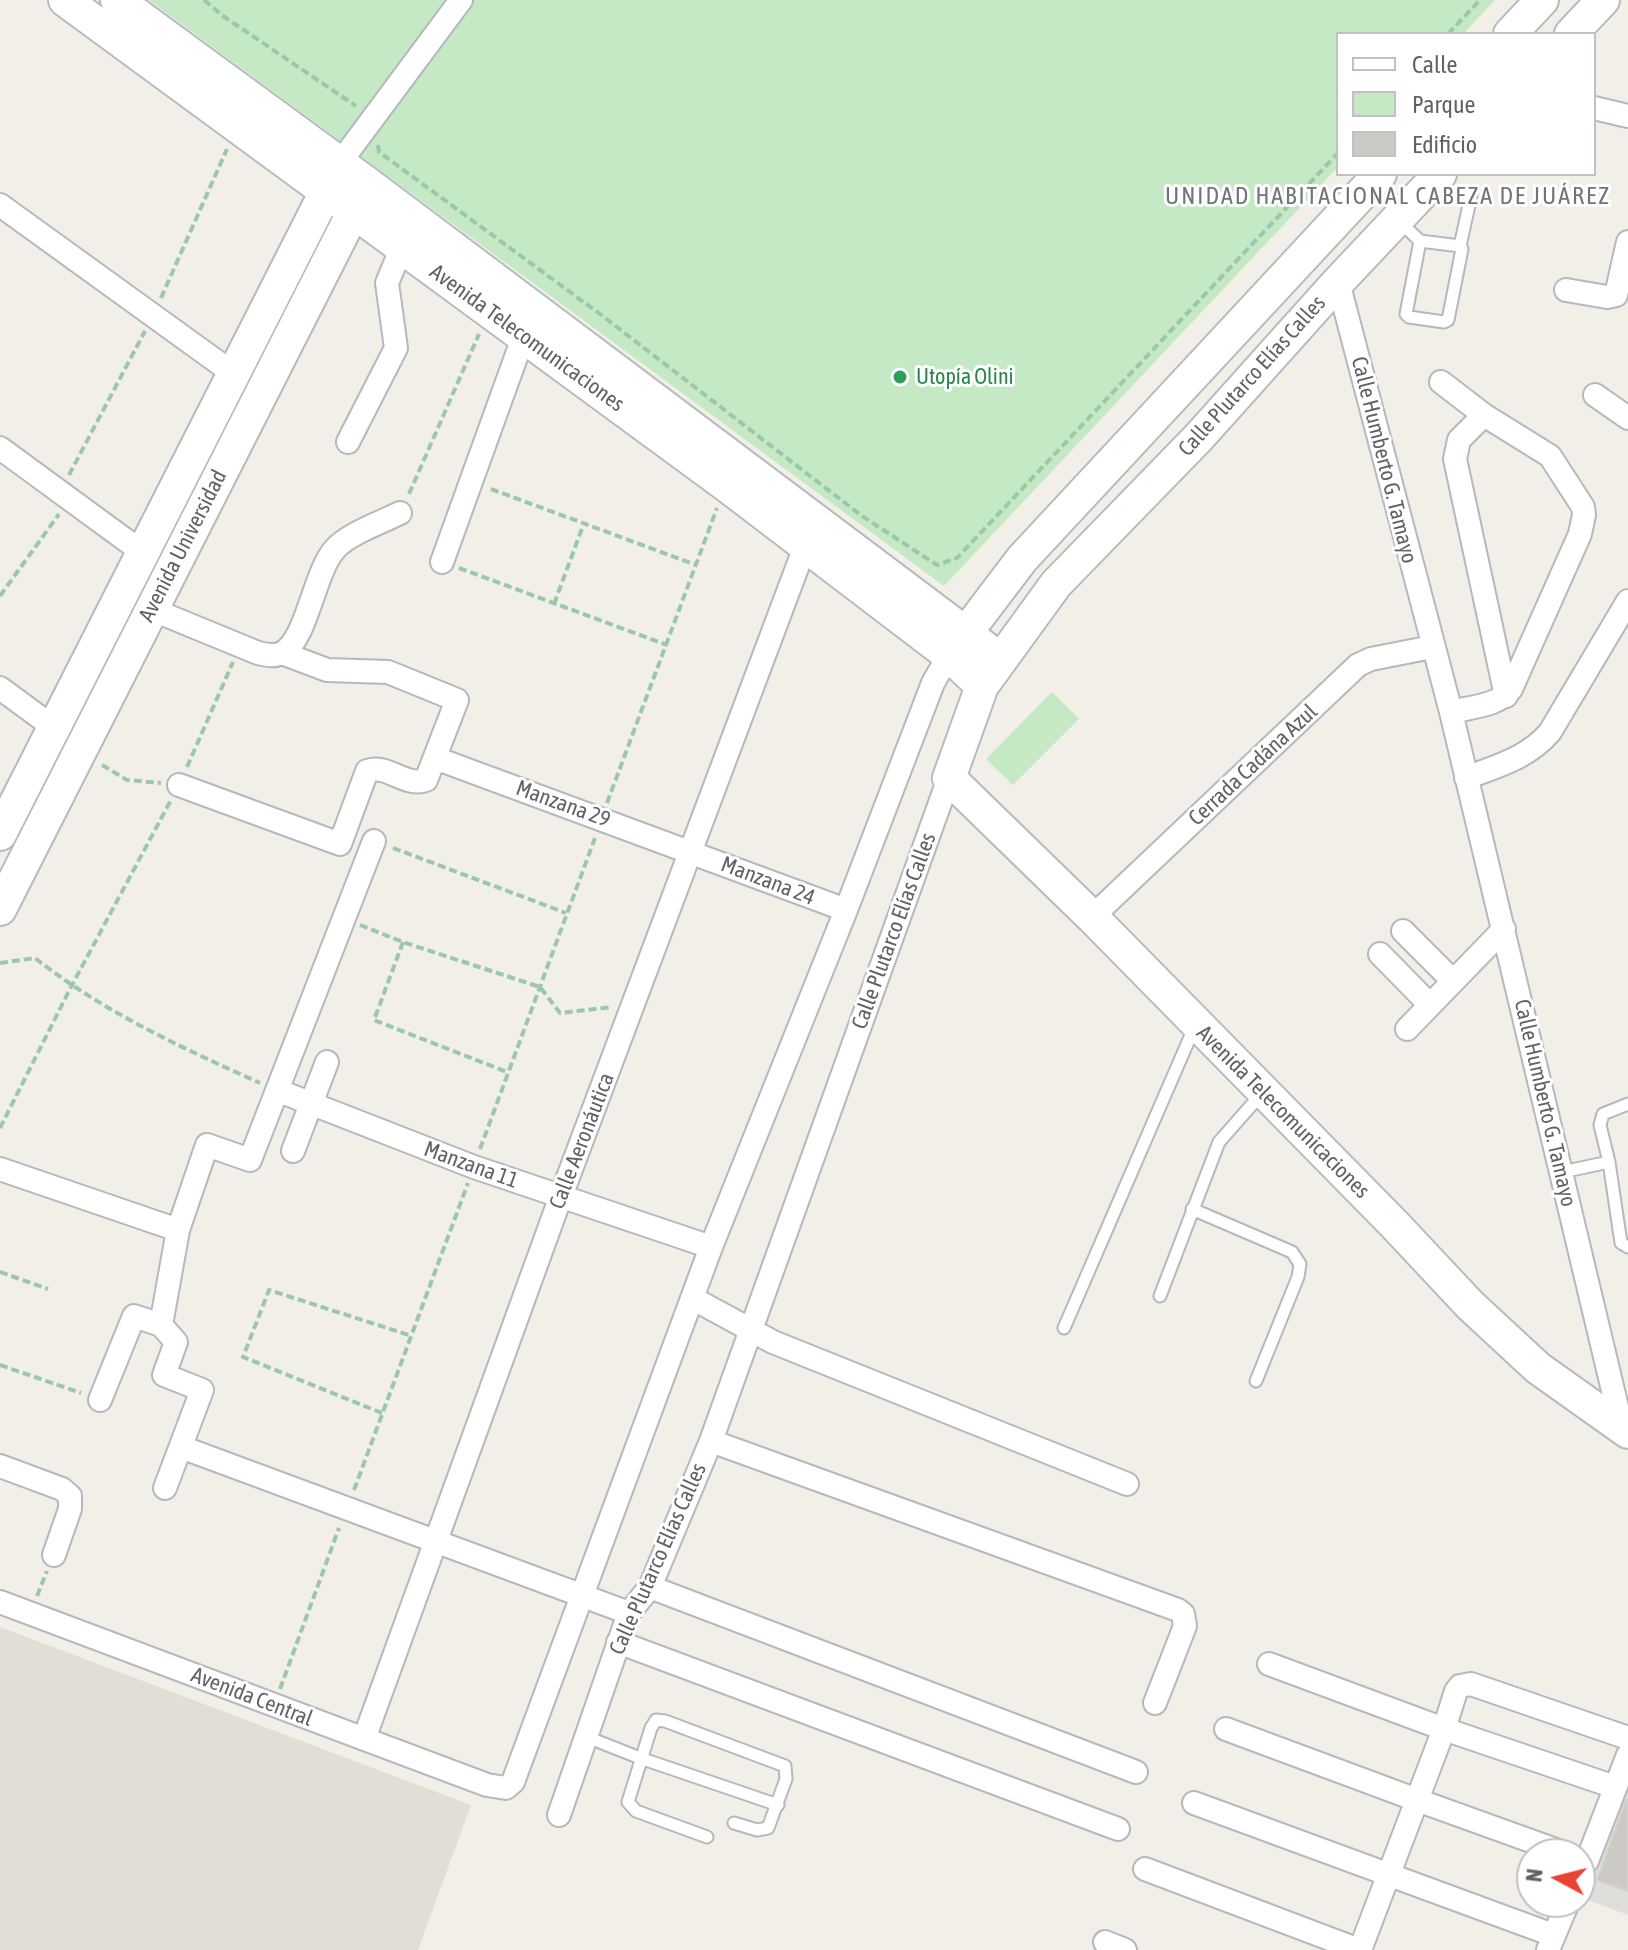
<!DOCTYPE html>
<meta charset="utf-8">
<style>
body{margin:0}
#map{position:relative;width:1628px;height:1950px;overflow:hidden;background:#f1efe8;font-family:"Asap Condensed",sans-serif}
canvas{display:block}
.legend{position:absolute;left:1336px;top:32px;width:260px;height:144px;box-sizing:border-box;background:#fff;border:2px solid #bfc1c3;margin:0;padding:10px 14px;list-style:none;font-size:24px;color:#5f6368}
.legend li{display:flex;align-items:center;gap:16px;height:40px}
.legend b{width:40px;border:2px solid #bfc1c3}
.north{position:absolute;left:1516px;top:1838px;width:80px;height:80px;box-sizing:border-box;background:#fff;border:2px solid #bfc1c3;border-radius:50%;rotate:277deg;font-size:22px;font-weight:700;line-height:32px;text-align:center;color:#5f6368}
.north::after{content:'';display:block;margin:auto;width:28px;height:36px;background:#ea4335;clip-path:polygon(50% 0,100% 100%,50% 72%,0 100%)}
</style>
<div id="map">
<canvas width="1628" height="1950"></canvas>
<ul class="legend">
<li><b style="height:10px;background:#fff"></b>Calle</li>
<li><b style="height:22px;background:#c5e8c5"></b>Parque</li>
<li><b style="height:22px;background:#cccac5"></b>Edificio</li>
</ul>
<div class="north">N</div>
</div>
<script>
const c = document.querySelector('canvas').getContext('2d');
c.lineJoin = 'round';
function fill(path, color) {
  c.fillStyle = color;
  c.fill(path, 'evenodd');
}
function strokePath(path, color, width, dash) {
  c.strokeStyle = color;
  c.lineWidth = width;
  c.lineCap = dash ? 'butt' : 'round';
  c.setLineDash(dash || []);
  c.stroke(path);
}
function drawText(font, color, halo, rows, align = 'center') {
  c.font = font + ' "Asap Condensed",sans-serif';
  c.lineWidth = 6;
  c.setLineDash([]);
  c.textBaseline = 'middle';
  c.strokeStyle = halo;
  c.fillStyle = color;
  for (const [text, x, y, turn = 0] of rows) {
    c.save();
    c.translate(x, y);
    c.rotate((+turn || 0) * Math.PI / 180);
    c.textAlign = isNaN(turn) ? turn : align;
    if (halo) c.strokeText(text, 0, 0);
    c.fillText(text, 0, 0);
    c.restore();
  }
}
fill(new Path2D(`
 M 1628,1769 L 1628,1915 L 1580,1897 L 1580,1892 Z`), '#e0deda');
fill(new Path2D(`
 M 0,1627 L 471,1805 L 418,1950 L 0,1950 Z`), '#e1ded6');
fill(new Path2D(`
 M 149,0 L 1495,0 L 1463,34 L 1338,34 L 1338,167 L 944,586 Z
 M 1052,692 L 1079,719 L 1013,785 L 986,759 Z`), '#c5e8c5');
const building = new Path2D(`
 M 1626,1800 L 1628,1800 L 1628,1891 L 1597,1880 Z`);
fill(building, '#cccac5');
strokePath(building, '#d6d1c6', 2);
const lane = new Path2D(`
 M 1398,220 L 1420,241 L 1406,314 L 1409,317 L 1444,322 L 1448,320 L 1462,249 L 1460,246 L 1471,196
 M 1420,241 L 1460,246
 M 1628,1104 L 1603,1114 L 1600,1125 L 1609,1162 L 1621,1243 L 1628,1247
 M 1562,1172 L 1609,1162
 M 1192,1209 L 1292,1252 L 1300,1264 L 1298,1277 L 1256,1381
 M 1160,1296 L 1219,1142 L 1263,1092
 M 1064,1328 L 1194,1028
 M 587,1737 L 640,1758 L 778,1805
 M 707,1837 L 636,1811 L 628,1802 L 651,1728 L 656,1720 L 665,1721 L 785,1766 L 786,1779 L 768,1828 L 757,1830 L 734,1823`);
const street = new Path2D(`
 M 1594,108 L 1628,116
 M 339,164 L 461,0
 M 0,205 L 234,374
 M 1338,282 L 1451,712 L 1622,1428
 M 1566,290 L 1607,297 L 1616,295 L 1628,242
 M 1441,382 L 1484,415 L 1550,456 L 1583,507 L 1584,515 L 1580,534 L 1511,689 C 1499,706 1470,707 1451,712
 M 1595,395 L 1628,418
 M 1484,415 L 1459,440 L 1455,459 L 1506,696
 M 348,442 L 396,348 L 387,283 L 402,247
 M 0,448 L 142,552
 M 442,562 L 524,335
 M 151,609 L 258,653 C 266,655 274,657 282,653 C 307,640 314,572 335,549 C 348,534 382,522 400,513
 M 0,688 L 53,727
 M 435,758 L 846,910
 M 1466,778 C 1497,766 1528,758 1550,732 L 1628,601
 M 179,785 L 340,844 L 367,771 C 387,763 406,788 426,780 L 457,700 L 388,672 L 327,670 L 282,653
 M 1092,917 L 1358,665 L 1371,659 L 1432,647
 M 1403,931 L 1453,981
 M 1380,954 L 1430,1005
 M 1407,1029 L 1504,929
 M 279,1091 L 474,1167 L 711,1247
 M 293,1151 L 327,1062
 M 0,1169 L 178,1230
 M 692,1298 L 773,1342 L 1127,1484
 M 100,1400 L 134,1316 L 161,1325
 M 711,1441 L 1178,1610 L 1183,1614 L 1185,1626 L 1155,1703
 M 181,1447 L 629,1613
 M 0,1466 L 62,1489 L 70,1496 L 70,1509 L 54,1555
 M 165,1488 L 202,1390 L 164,1375 L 176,1342 L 161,1325 L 178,1230 L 207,1145 L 250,1160 L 374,841
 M 650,1587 L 1136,1772
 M 0,1602 L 487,1785 L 506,1788 L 513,1782 L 711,1247 L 846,910 L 933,683 L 949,655
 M 618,1642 L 1118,1829
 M 1269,1664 L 1444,1729 L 1456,1691 L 1460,1686 L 1471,1684 L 1628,1738
 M 1226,1729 L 1417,1800 L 1360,1950
 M 364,1739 L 561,1196 L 806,544
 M 1194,1803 L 1553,1935
 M 559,1815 L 629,1613 L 650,1587 L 711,1441 L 949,778
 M 1567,1854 L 1417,1800 L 1444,1729 L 1615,1787
 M 1587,1861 L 1628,1755
 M 1145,1869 L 1359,1950
 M 1105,1942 L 1125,1950
 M 1548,1950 L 1568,1902`);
const secondary = new Path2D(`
 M 65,0 L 726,485 L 949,655 L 982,686
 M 117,0 L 368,184 L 1000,659
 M 1510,34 L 1542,0
 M 1571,34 L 1603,0
 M 1440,174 L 1338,282 L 1199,437 L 1056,584 L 982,686 L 949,778 L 1092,917 L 1395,1225 L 1470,1305 L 1538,1368 L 1628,1432
 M 956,646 L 1022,559 L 1380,174
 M 0,834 L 335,174
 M 0,909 L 362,195`);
strokePath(lane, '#b5b8bc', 15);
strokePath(street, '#b5b8bc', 26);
strokePath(secondary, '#b6babf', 36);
strokePath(new Path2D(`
 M 204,0 L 223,16 L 356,106
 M 1448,34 L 1480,0
 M 378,145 L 379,152 L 600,314 L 862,516 L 937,565 L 957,558 L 1338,153
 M 161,298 L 227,149
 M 69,475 L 145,331
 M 491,489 L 696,565
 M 409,494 L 479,334
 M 459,568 L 667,645
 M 0,596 L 59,514
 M 554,604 L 584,523
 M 102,765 L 127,780 L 161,783
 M 187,767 L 233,662
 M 607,803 L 717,508
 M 393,848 L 566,913
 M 360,925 L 403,942 L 540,987 L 560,1013 L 612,1007
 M 403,942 L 374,1020 L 507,1072
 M 0,963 L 35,958 C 102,1011 182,1048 260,1083
 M 0,1128 L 71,987 L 171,800
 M 480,1149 L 595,838
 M 0,1272 L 48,1289
 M 0,1365 L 81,1393
 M 382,1413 L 243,1357 L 269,1290 L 412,1336
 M 354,1490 L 468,1183
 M 37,1596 L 47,1571
 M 280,1689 L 339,1528`), '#9cc7a9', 4, [8, 4]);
strokePath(lane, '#fff', 11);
strokePath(street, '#fff', 22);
strokePath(secondary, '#fff', 32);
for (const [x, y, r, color] of [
 [900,377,8,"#2e9e5b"]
]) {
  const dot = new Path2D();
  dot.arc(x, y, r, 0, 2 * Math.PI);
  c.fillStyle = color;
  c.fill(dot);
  strokePath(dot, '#fff', 3);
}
drawText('22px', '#5f6368', '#fff', [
 ["Avenida Telecomunicaciones",527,338,36],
 ["Calle Plutarco Elías Calles",1252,376,-48],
 ["Calle Humberto G. Tamayo",1384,460,76],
 ["Avenida Universidad",183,546,-63],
 ["Cerrada Cadána Azul",1253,765,-43],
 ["Manzana 29",563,804,20],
 ["Manzana 24",768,881,21],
 ["Calle Plutarco Elías Calles",894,931,-70],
 ["Calle Humberto G. Tamayo",1545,1103,77],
 ["Avenida Telecomunicaciones",1283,1112,45],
 ["Calle Aeronáutica",582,1141,-69],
 ["Manzana 11",471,1165,20],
 ["Calle Plutarco Elías Calles",658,1559,-66],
 ["Avenida Central",252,1697,21]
]);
drawText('22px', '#27864d', '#fff', [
 ["Utopía Olini",916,377]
], 'left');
c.letterSpacing = '2px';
drawText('24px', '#70757a', '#fff', [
 ["UNIDAD HABITACIONAL CABEZA DE JUÁREZ",1388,196]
]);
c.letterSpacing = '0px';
</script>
